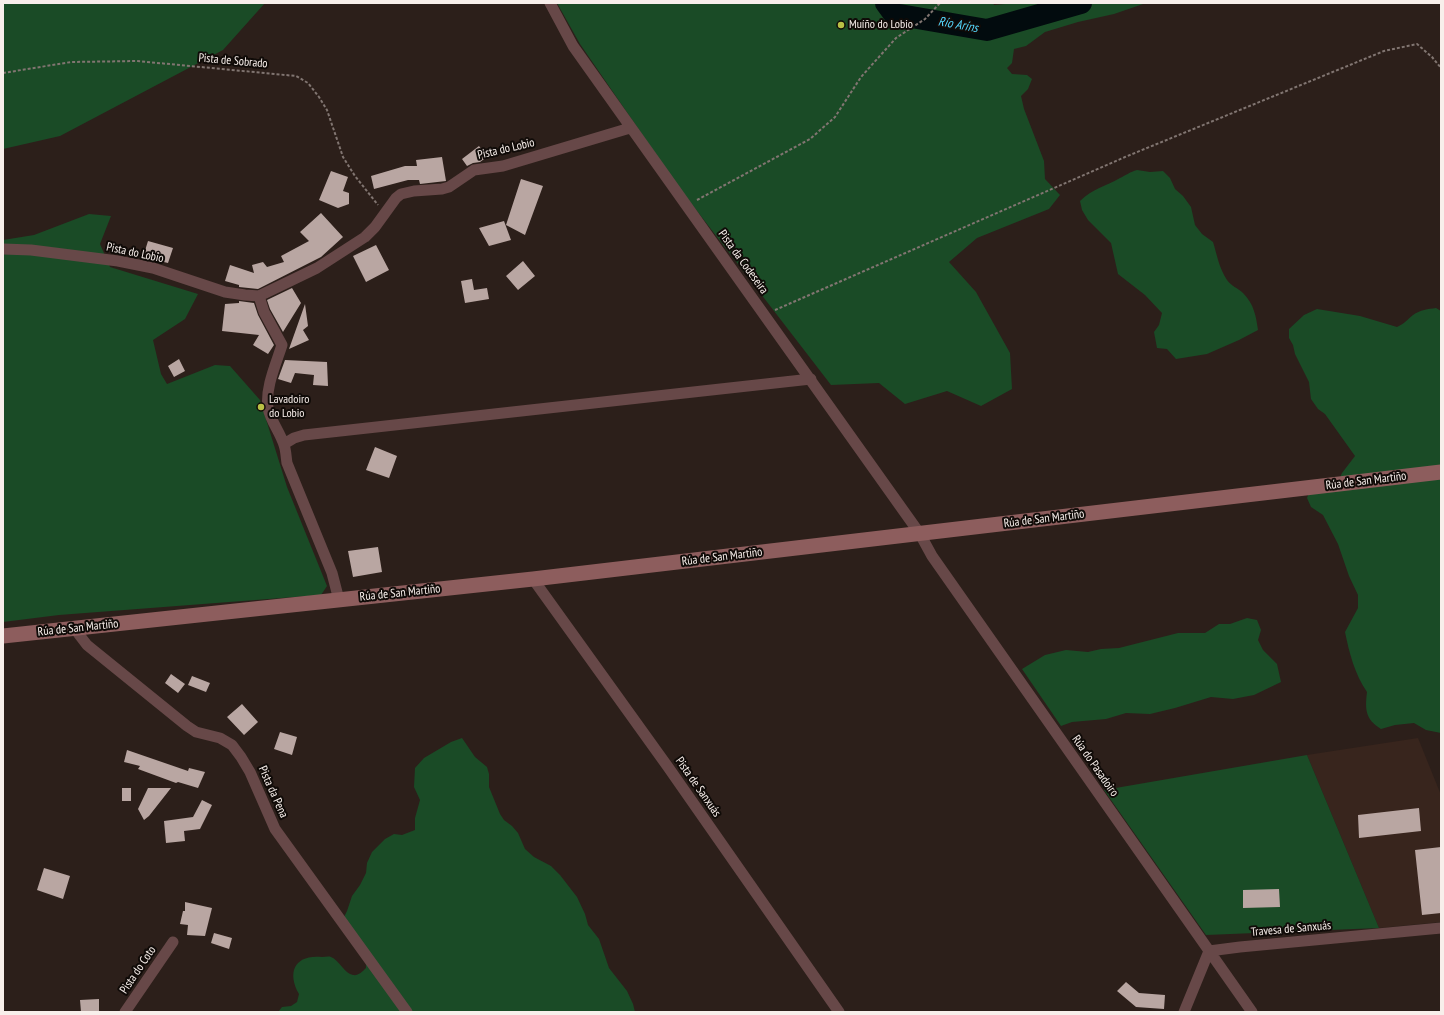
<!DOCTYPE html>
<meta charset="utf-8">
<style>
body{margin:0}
#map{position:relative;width:1444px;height:1015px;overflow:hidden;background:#2c1f1a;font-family:"PT Sans Narrow",sans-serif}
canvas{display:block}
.frame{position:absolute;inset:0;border:4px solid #f8efeb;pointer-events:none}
</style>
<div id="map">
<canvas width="1444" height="1015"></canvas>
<div class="frame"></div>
</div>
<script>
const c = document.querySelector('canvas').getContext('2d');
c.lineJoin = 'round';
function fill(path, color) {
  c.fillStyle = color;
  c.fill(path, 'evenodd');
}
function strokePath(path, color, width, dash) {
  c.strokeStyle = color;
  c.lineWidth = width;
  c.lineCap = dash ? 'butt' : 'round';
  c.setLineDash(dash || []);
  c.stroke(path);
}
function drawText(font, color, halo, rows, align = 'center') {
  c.font = font + ' "PT Sans Narrow",sans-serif';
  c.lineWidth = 4;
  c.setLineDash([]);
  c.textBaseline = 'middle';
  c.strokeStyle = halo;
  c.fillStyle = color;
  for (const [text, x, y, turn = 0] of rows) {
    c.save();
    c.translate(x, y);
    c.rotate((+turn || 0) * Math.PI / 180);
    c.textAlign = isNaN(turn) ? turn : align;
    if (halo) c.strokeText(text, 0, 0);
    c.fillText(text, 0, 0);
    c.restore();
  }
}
fill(new Path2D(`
 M 1418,738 L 1441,795 L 1441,922 L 1379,928 L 1307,755 Z`), '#38251d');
fill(new Path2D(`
 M 3,3 L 265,3 L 223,50 L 60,136 L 3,149 Z
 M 557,3 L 993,3 L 994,5 L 1016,3 L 1146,3 L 1114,14 L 1078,22 L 1045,32 L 1026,46 L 1014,49 L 1012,63 L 1007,68 L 1012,74 L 1027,75 L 1032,79 L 1028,89 L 1021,96 L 1024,109 L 1044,161 L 1045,179 L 1060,195 L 1049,209 L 977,238 L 949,262 L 976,292 L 1010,353 L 1012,389 L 981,406 L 947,391 L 905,404 L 879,383 L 831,385 L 677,185 L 580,44 Z
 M 1137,170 L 1150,172 L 1163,171 L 1170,178 L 1175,189 L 1183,196 L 1191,207 L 1195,225 L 1202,234 L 1213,242 C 1217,255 1219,268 1227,280 C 1231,286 1238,288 1243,293 C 1254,304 1256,316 1258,330 L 1239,340 L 1207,354 L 1176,359 L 1167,349 L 1157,348 L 1154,332 L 1159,325 L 1162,313 L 1145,295 L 1118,274 L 1111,243 L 1088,220 L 1082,210 L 1080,201 C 1093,188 1105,187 1120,178 C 1126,175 1130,172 1137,170 Z
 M 89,214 L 111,216 L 100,244 L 110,267 L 198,294 L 185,319 L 153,340 L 161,374 L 167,384 L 215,365 L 230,366 L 260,400 L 287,487 L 327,586 L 321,595 L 59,615 L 3,622 L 3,240 L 34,235 Z
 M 1436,308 L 1441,311 L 1441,733 L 1426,730 L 1414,723 L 1395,725 L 1381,729 C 1365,719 1365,709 1367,692 C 1355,675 1349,652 1345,632 L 1358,608 L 1358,595 L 1349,576 L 1338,544 L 1323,515 L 1311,507 L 1307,498 L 1309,493 L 1336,486 L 1342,473 L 1355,456 L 1325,414 L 1318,409 L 1311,399 L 1309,382 L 1295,354 L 1293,345 L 1289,338 L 1289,329 L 1304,315 L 1317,309 L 1360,316 L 1397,327 C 1404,324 1407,320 1413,315 C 1420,310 1428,309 1436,308 Z
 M 1247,618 L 1257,620 L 1261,630 L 1258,640 L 1263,650 L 1277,664 L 1281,682 L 1254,695 L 1233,699 L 1211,697 L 1175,708 L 1150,714 L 1126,713 L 1106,719 L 1072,722 L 1061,726 L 1022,669 L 1045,655 L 1066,650 L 1088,652 L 1101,649 L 1119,648 L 1178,633 L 1205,633 L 1219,624 L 1230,624 Z
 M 462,738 L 475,757 L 487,767 L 489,774 L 489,787 L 500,814 L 504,820 L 512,826 L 518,833 L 525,849 L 534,857 L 551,866 L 560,875 L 577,897 L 585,914 L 588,925 L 599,939 L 609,968 L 627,991 L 633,1004 L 635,1012 L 278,1012 L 282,1007 L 291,1006 L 297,1002 L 299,994 C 286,971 296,954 322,957 C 325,957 329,956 331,957 C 339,960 345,974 353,975 C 358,976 362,972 366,968 L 366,962 L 344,917 L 347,911 L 352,896 L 360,885 L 366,873 L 367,863 L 372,852 L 385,839 L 394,834 L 402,835 L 415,830 L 415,818 L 420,800 L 414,787 L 415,768 L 424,758 L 451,742 Z
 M 1307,755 L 1379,928 L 1206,935 L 1104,790 Z`), '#1a4b26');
strokePath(new Path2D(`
 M 886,3 L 894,14 L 987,30 L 1081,3`), '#020b0e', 22);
fill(new Path2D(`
 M 479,146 L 487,157 L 480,162 L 473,163 L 467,166 L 462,159 Z
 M 442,157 L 446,181 L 420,184 L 419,180 L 408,180 L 374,189 L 371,176 L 405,166 L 417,166 L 416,160 Z
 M 331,171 L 348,177 L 343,191 L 349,193 L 349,204 L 338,208 L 319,200 Z
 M 521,179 L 543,186 L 525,235 L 506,225 Z
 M 321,213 L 343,237 L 321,257 L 258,289 L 239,287 L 239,285 L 225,281 L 230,265 L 254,273 L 252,265 L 263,262 L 267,267 L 284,262 L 281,256 L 309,241 L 300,232 Z
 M 504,221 L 511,240 L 489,246 L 479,228 Z
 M 148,241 L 173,248 L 168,263 L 143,257 Z
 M 376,245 L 389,270 L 366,282 L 353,256 Z
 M 523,261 L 535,276 L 518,290 L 506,276 Z
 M 472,279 L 474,290 L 487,288 L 489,299 L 465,303 L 461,281 Z
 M 292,288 L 301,303 L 283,332 L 270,309 L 267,300 Z
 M 239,301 L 254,303 L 258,315 L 274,345 L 268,354 L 253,345 L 259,335 L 222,331 L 225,304 L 239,303 Z
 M 305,304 L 308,326 L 303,330 L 309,340 L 289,349 Z
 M 179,359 L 185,371 L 174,377 L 168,366 Z
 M 285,360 L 327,362 L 328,386 L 313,385 L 314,375 L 295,373 L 291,383 L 278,379 Z
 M 375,447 L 397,456 L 389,478 L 366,470 Z
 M 378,547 L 382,572 L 353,577 L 348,551 Z
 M 171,674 L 185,684 L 178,693 L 165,683 Z
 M 192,676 L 210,683 L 206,692 L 188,685 Z
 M 242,704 L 258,722 L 244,735 L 227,717 Z
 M 280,732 L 297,737 L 292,755 L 274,749 Z
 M 127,750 L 188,771 L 189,768 L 205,772 L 198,788 L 178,782 L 176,783 L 138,769 L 140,766 L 124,762 Z
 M 122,788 L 131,788 L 131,801 L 122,801 Z
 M 148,788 L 171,788 L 149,816 L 144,820 L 138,809 Z
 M 202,800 L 212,805 L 200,829 L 184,831 L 185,841 L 166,843 L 164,821 L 193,817 Z
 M 1419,808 L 1421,831 L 1359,838 L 1358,815 Z
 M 1441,847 L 1441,913 L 1422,915 L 1415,850 Z
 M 44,868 L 70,876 L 63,899 L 37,890 Z
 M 1279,889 L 1280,907 L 1243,908 L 1243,890 Z
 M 185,902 L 212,908 L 205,936 L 187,935 L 188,925 L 180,924 L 183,911 L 185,911 Z
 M 214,933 L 232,938 L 229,949 L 211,943 Z
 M 1126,982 L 1139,993 L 1165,995 L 1164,1009 L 1136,1007 L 1117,991 Z
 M 99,999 L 99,1012 L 81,1012 L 80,1000 Z`), '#b9a6a2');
strokePath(new Path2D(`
 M 982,3 L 989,3
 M 3,73 L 71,62 L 137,61 L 296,76 L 308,83 L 319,97 L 327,110 L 343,157 L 355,176 L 378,205
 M 697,200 L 810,139 L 835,117 L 861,77 L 896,38 L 925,19 L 940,3
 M 775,310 L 1125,157 L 1384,51 L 1417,44 L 1432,57 L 1441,68`), '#817571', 2, [3, 2]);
strokePath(new Path2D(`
 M 550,3 L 573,46 L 920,534 L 932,556 L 1252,1012
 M 3,249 L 31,250 L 118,261 L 153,268 L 225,292 L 245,295 L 259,296 L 317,268 L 365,237 L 375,227 L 396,198 L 401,194 L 414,191 L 442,189 L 449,187 L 474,170 L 503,166 L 630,128
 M 259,296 L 264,312 L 282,345 C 276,364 265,388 268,408 C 271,422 280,432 284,445 C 286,450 286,457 287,463 L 332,573 L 339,600
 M 284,444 L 294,438 L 304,435 L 811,379
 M 533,579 L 668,767 L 839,1012
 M 74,628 L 87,645 L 187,726 L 196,732 L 220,738 L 232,745 L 241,757 L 250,772 L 275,829 L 407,1012
 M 125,1012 L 173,942
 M 1184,1012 L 1209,951 L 1240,947 L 1441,928`), '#674848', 11);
strokePath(new Path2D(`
 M 3,636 L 533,579 L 1441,472`), '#8d5d5d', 15);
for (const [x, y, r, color] of [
 [841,25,4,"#bac045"],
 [261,407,4,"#bac045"]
]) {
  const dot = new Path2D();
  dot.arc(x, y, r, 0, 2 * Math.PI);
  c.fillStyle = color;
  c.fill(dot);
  strokePath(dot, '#100b08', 1.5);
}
drawText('12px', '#f8efeb', '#100b08', [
 ["Muíño do Lobio",849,25],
 ["Lavadoiro",269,400],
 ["do Lobio",269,414]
], 'left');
drawText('12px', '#f8efeb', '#100b08', [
 ["Pista de Sobrado",233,61,5],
 ["Pista do Lobio",506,149,-13],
 ["Pista do Lobio",135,253,12],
 ["Pista da Codeseira",743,262,54],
 ["Rúa de San Martiño",1366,481,-7],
 ["Rúa de San Martiño",1044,519,-7],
 ["Rúa de San Martiño",722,557,-7],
 ["Rúa de San Martiño",400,593,-6],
 ["Rúa de San Martiño",78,628,-6],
 ["Rúa do Pasadoiro",1095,766,55],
 ["Pista de Sanxuás",698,787,55],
 ["Pista da Pena",273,792,66],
 ["Travesa de Sanxuás",1291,929,-5],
 ["Pista do Coto",138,970,-56]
]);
drawText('italic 13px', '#54d7fd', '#100b08', [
 ["Río Aríns",958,25,10]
]);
</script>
